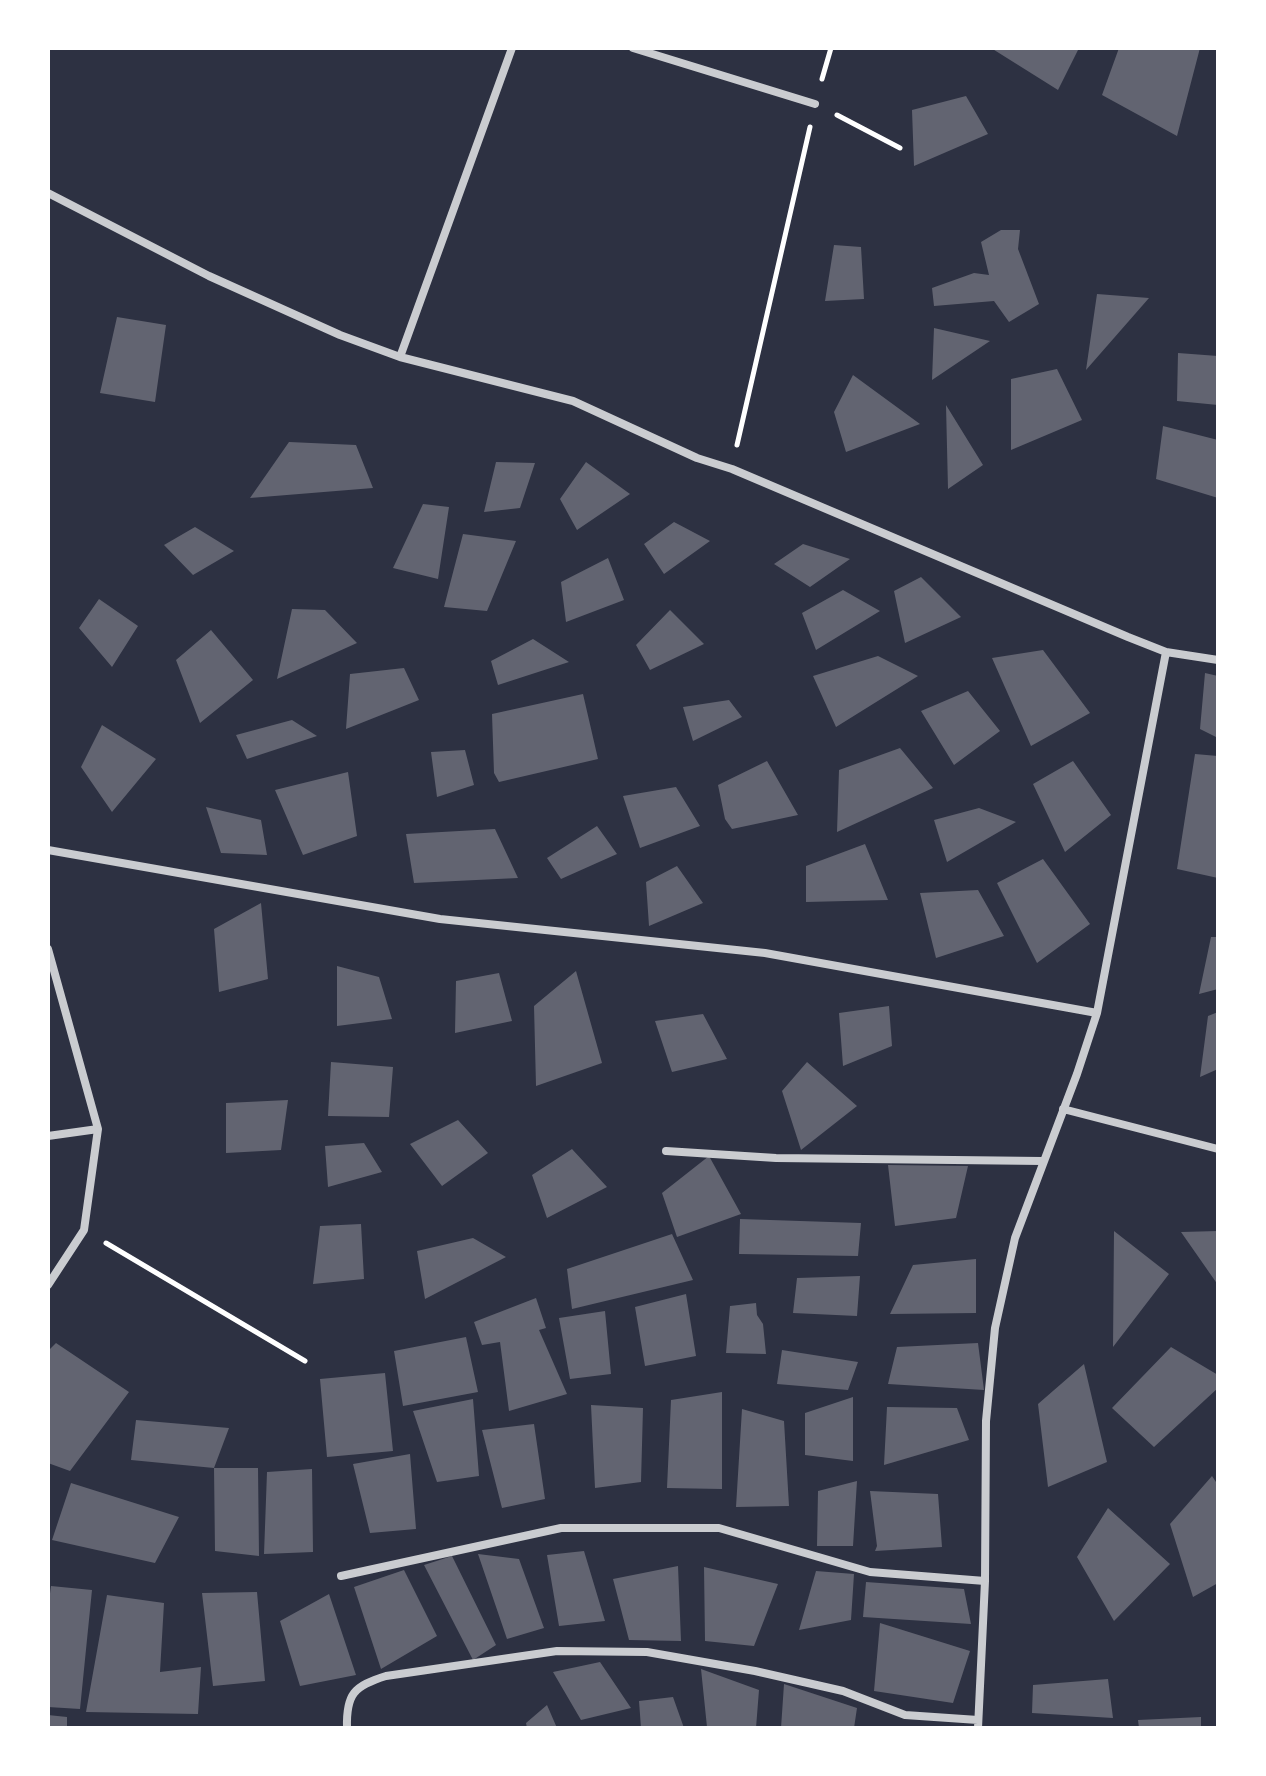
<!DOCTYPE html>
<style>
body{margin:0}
#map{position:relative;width:1266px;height:1776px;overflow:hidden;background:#2d3142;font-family:"DejaVu Sans",sans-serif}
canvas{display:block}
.frame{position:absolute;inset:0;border:50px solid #fff;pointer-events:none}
</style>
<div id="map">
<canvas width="1266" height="1776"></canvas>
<div class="frame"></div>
</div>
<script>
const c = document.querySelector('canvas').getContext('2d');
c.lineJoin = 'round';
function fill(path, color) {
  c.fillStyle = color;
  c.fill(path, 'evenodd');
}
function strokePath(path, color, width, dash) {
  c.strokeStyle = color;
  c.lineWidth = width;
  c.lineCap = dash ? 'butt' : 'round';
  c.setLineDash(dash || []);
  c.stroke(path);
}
fill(new Path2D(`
 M 991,48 L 1079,48 L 1058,90 Z
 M 1119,48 L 1200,48 L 1177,136 L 1102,95 Z
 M 966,96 L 988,134 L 914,166 L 912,110 Z
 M 1001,230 L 1020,230 L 1018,249 L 1039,304 L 1009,322 L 994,301 L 934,306 L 932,288 L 974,273 L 989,275 L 981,242 Z
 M 834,245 L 861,247 L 864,299 L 825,301 Z
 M 1097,294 L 1149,298 L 1086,370 Z
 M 117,317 L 166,325 L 155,402 L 100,393 Z
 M 934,328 L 990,341 L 932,380 Z
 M 1178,353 L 1218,356 L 1218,405 L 1177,401 Z
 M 1057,369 L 1082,420 L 1011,450 L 1011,379 Z
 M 853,375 L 920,424 L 846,452 L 834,412 Z
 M 946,405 L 983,465 L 948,489 Z
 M 1163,426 L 1218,440 L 1218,498 L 1156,479 Z
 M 289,442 L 356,445 L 373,488 L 250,498 Z
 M 496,462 L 535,463 L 520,508 L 484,512 Z
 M 586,462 L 630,494 L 577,530 L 560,499 Z
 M 423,504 L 449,507 L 438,579 L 393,568 Z
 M 674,522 L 710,541 L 664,574 L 644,544 Z
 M 195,527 L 234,551 L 193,575 L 164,545 Z
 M 463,534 L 516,541 L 487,611 L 444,607 Z
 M 803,544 L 850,559 L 810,587 L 774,564 Z
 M 608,558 L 624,600 L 566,622 L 561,582 Z
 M 921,577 L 961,617 L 905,643 L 894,591 Z
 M 843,590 L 880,611 L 816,650 L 802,613 Z
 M 99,599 L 138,626 L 112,667 L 79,628 Z
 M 292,609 L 325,610 L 357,643 L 277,679 Z
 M 670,610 L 704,644 L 650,670 L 636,645 Z
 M 211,630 L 253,680 L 200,723 L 176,660 Z
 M 533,639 L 569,662 L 498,685 L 491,661 Z
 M 1043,650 L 1090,713 L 1031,746 L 992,658 Z
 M 878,656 L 918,676 L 836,727 L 813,676 Z
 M 404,668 L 419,700 L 346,729 L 350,674 Z
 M 1205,673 L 1218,676 L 1218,738 L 1200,729 Z
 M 968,691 L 1000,731 L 954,765 L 921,711 Z
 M 583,694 L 598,759 L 499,782 L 494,773 L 492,714 Z
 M 729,700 L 742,717 L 693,741 L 683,707 Z
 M 292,720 L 317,736 L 247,759 L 236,735 Z
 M 102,725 L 156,759 L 112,812 L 81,767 Z
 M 900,748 L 933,788 L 837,832 L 839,770 Z
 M 465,750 L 474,785 L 437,797 L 431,752 Z
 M 1195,754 L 1218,756 L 1218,878 L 1177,869 Z
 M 767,761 L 798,815 L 732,829 L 725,819 L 718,785 Z
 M 1073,761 L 1111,815 L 1065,852 L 1033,784 Z
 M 348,772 L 357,836 L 303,855 L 275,790 Z
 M 676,787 L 700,826 L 640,848 L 623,796 Z
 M 206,807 L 261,820 L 267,855 L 221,853 Z
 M 979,808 L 1016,822 L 947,862 L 934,820 Z
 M 597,826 L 617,854 L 561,879 L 547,858 Z
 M 495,829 L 518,878 L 414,883 L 406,834 Z
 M 865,844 L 888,900 L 806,902 L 806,866 Z
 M 1043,859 L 1090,924 L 1037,963 L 997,883 Z
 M 677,866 L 703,903 L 649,926 L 646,882 Z
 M 978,890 L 1004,936 L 936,958 L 920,893 Z
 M 261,903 L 268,979 L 219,992 L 214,929 Z
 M 1211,937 L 1218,937 L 1218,989 L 1199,994 Z
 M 337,966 L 379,977 L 392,1019 L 337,1026 Z
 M 576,971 L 602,1063 L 536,1086 L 534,1006 Z
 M 499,973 L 512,1021 L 455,1033 L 456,981 Z
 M 889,1006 L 892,1046 L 843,1066 L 839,1013 Z
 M 1218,1012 L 1218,1069 L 1200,1077 L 1208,1016 Z
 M 703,1014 L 727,1059 L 672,1072 L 655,1021 Z
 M 331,1062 L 393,1067 L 389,1117 L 328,1116 Z
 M 807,1062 L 857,1106 L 801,1150 L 782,1091 Z
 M 288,1100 L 281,1150 L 226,1153 L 226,1103 Z
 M 458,1120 L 488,1153 L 442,1186 L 410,1144 Z
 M 364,1143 L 382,1172 L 328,1187 L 325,1146 Z
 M 572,1149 L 607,1187 L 547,1218 L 532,1175 Z
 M 709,1156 L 741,1214 L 677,1237 L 662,1193 Z
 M 888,1165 L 968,1166 L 956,1218 L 895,1226 Z
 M 740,1219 L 861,1223 L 858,1256 L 739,1254 Z
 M 361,1224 L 364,1279 L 313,1284 L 320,1226 Z
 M 1114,1231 L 1169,1274 L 1113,1347 Z
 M 1218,1231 L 1218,1285 L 1181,1232 Z
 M 672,1234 L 693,1280 L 572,1309 L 567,1269 Z
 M 473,1238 L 506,1257 L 425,1299 L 417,1251 Z
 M 976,1259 L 976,1313 L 890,1314 L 913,1265 Z
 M 860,1276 L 857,1316 L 793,1313 L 797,1278 Z
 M 686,1294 L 696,1356 L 645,1366 L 635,1307 Z
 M 536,1298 L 546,1328 L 539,1330 L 567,1394 L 509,1411 L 500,1342 L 482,1345 L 474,1322 Z
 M 756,1303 L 757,1315 L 763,1324 L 766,1354 L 726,1353 L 730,1306 Z
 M 605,1311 L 611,1374 L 570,1379 L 559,1318 Z
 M 466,1337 L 478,1392 L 403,1406 L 394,1351 Z
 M 56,1343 L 129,1392 L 70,1471 L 48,1463 L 48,1351 Z
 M 978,1343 L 984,1390 L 888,1384 L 897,1347 Z
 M 1171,1347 L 1218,1375 L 1218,1388 L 1154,1447 L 1112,1408 Z
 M 782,1350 L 858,1362 L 848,1390 L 777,1384 Z
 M 1084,1364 L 1107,1462 L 1048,1487 L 1038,1404 Z
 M 385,1373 L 393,1451 L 327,1457 L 320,1379 Z
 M 722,1392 L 722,1489 L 667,1488 L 671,1400 Z
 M 853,1397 L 853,1461 L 805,1455 L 805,1413 Z
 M 473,1399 L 479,1476 L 437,1482 L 413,1411 Z
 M 591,1405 L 643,1408 L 641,1482 L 595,1488 Z
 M 887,1407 L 957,1408 L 969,1440 L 884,1465 Z
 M 742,1409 L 784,1421 L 789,1506 L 736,1507 Z
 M 136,1420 L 229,1428 L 214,1468 L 131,1460 Z
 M 534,1424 L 545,1499 L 502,1508 L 482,1430 Z
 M 410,1454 L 416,1529 L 370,1533 L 353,1464 Z
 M 214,1468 L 258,1468 L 259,1556 L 215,1551 Z
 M 312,1469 L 313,1552 L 264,1554 L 267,1472 Z
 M 1212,1476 L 1218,1485 L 1218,1583 L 1193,1597 L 1170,1524 Z
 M 857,1481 L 853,1546 L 817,1546 L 818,1491 Z
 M 71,1483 L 179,1517 L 155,1563 L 52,1540 Z
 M 870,1491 L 938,1494 L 942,1547 L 875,1551 L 877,1546 Z
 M 1108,1508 L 1170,1564 L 1114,1621 L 1077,1557 Z
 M 584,1551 L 605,1621 L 559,1626 L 547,1555 Z
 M 478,1554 L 519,1559 L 544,1628 L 507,1639 Z
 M 452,1556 L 496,1645 L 473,1660 L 424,1565 Z
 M 678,1566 L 681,1641 L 629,1640 L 613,1579 Z
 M 704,1567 L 778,1584 L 754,1646 L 705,1641 Z
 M 404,1570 L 437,1636 L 381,1669 L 354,1587 Z
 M 816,1571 L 854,1574 L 851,1620 L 799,1630 Z
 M 866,1582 L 964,1589 L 971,1624 L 863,1617 Z
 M 51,1586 L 92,1590 L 80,1709 L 48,1707 L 48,1608 Z
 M 257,1592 L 265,1681 L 213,1686 L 202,1593 Z
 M 329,1594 L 356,1675 L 300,1686 L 280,1621 Z
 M 107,1595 L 164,1603 L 160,1672 L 201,1667 L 198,1714 L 86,1712 Z
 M 880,1623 L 970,1651 L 953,1703 L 874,1691 Z
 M 600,1662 L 631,1708 L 581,1720 L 553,1672 Z
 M 701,1669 L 759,1690 L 756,1728 L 707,1727 Z
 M 1108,1679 L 1113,1718 L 1032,1713 L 1033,1685 Z
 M 784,1684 L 857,1708 L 854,1728 L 781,1728 Z
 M 673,1697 L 684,1728 L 641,1728 L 639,1701 Z
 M 547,1705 L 557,1728 L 527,1728 L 526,1723 Z
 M 48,1715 L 67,1717 L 67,1728 L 48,1728 Z
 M 1201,1717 L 1201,1728 L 1139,1728 L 1138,1720 Z`), '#626471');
strokePath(new Path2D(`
 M 822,79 L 831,48
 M 837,115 L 900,148
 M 737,445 L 810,127
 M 106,1243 L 305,1361`), '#fff', 5);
strokePath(new Path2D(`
 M 633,48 L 815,104
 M 48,193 L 209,276 L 340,335 L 400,357 L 573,401 L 697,458 L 732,469 L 1128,637 L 1166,652 L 1218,660
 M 400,357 L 512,48
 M 48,850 L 440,919 L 765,953 L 1097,1013
 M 48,949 L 98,1129 L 84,1230 L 48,1285
 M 1063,1109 L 1218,1149
 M 48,1136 L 98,1129
 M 666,1151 L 776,1158 L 1042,1161
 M 341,1576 L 561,1528 L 719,1528 L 870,1572 L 985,1581
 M 347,1728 C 346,1694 354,1686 386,1676 L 557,1651 L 647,1652 L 755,1671 L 843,1691 L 905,1715 L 978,1720
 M 978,1728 L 985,1581 L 986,1421 L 995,1328 L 1015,1238 L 1077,1074 L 1097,1013 L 1166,652`), '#caccd0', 8);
</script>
